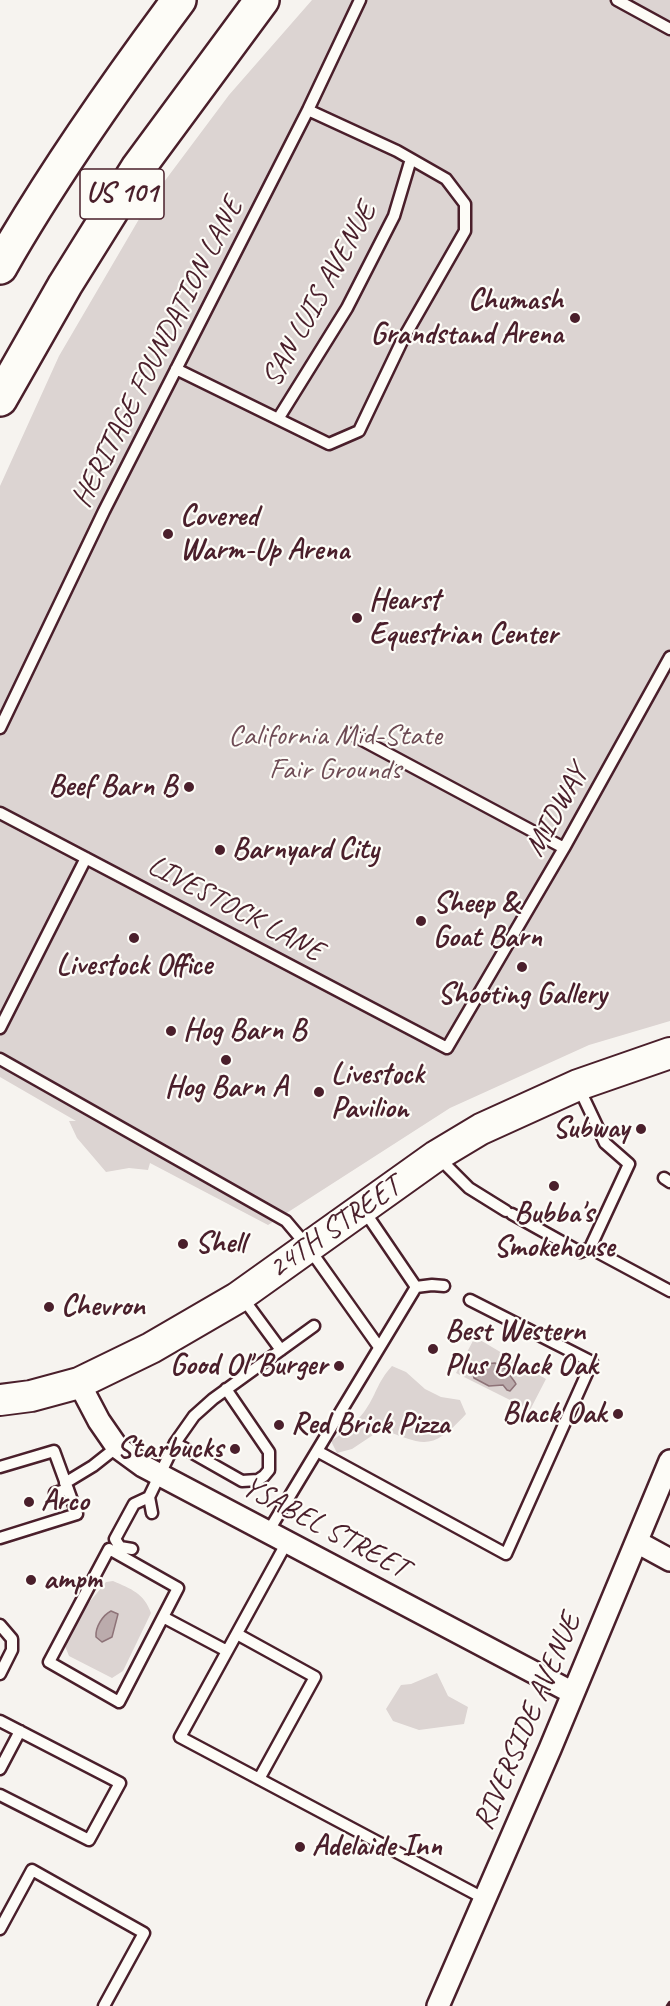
<!DOCTYPE html>
<style>
body{margin:0}
canvas{display:block;background:#f6f3ef}
</style>
<canvas width="670" height="2006"></canvas>
<script>
const c = document.querySelector('canvas').getContext('2d');
c.lineJoin = 'round';
function fill(path, color) {
  c.fillStyle = color;
  c.fill(path, 'evenodd');
}
function strokePath(path, color, width, dash) {
  c.strokeStyle = color;
  c.lineWidth = width;
  c.lineCap = dash ? 'butt' : 'round';
  c.setLineDash(dash || []);
  c.stroke(path);
}
function drawText(font, color, halo, rows, align = 'center') {
  c.font = font + ' Caveat,sans-serif';
  c.lineWidth = 4.5;
  c.setLineDash([]);
  c.textBaseline = 'middle';
  c.strokeStyle = halo;
  c.fillStyle = color;
  for (const [text, x, y, turn = 0] of rows) {
    c.save();
    c.translate(x, y);
    c.rotate((+turn || 0) * Math.PI / 180);
    c.textAlign = isNaN(turn) ? turn : align;
    if (halo) c.strokeText(text, 0, 0);
    c.fillText(text, 0, 0);
    c.restore();
  }
}
fill(new Path2D(`
 M 312,0 L 670,0 L 670,1021 L 589,1045 L 450,1108 L 268,1225 L 150,1163 L 148,1170 L 129,1168 L 106,1172 L 77,1138 L 69,1121 L 76,1121 L 0,1077 L 0,486 L 59,356 L 149,202 L 229,95 Z
 M 475,1337 L 546,1379 L 530,1410 L 456,1373 Z
 M 392,1366 L 406,1372 L 425,1389 L 441,1397 L 460,1400 L 466,1414 C 432,1451 425,1446 382,1429 L 352,1449 L 337,1453 L 331,1441 C 343,1433 355,1424 364,1412 C 376,1396 377,1382 392,1366 Z
 M 113,1581 C 131,1589 144,1593 151,1613 L 123,1671 L 112,1678 L 69,1656 L 65,1646 L 87,1605 L 106,1582 Z
 M 437,1673 L 448,1696 L 468,1707 L 464,1724 L 419,1730 L 393,1721 L 386,1709 L 401,1685 L 411,1684 Z`), '#dcd4d2');
const water = new Path2D(`
 M 495,1363 L 506,1369 C 509,1376 513,1378 516,1384 L 510,1391 L 507,1390 L 503,1385 L 489,1386 L 474,1378 L 472,1369 L 475,1365 Z
 M 111,1611 L 118,1614 L 112,1637 L 102,1642 L 96,1637 C 95,1627 103,1615 111,1611 Z`);
fill(water, '#bbabac');
strokePath(water, '#8e7378', 1.5);
const lane = new Path2D(`
 M 617,0 L 670,29
 M 176,369 L 329,444 L 359,431 L 402,341 L 465,231 L 465,204 L 446,179 L 397,151 L 308,110
 M 278,419 L 347,308 L 394,216 L 411,159
 M 0,728 L 104,511 L 308,110 L 360,0
 M 351,734 L 564,848
 M 0,813 L 447,1048 L 564,848 L 670,657
 M 0,1028 L 86,858
 M 0,1059 L 286,1221 L 308,1247 L 379,1347
 M 439,1158 L 469,1188 L 506,1211
 M 664,1178 L 670,1182
 M 512,1214 L 580,1252 L 590,1248 L 629,1164 L 605,1143 L 579,1088
 M 590,1248 L 670,1291
 M 416,1287 L 432,1285 L 444,1286
 M 242,1297 L 281,1350
 M 175,1443 L 242,1481 L 258,1480 L 264,1476 L 269,1470 L 269,1452 L 226,1389
 M 317,1451 L 506,1554 L 592,1362 L 470,1300
 M 0,1467 L 54,1451 L 77,1514 L 0,1538
 M 65,1483 L 93,1466 L 117,1447
 M 55,1493 L 68,1489
 M 149,1497 L 152,1513
 M 268,1532 L 416,1287 L 363,1209
 M 287,1542 L 180,1737 L 485,1899
 M 120,1547 L 115,1539 L 134,1504 L 149,1497 L 175,1443 L 194,1416 L 213,1399 L 314,1326
 M 120,1547 L 132,1549
 M 109,1549 L 178,1588 L 119,1702 L 49,1662 Z
 M 163,1617 L 227,1651
 M 0,1625 L 12,1639 L 12,1650 L 0,1674
 M 237,1634 L 315,1677 L 259,1779
 M 0,1721 L 120,1783 L 89,1840 L 0,1795
 M 0,1769 L 20,1731
 M 0,1929 L 32,1870 L 144,1933 L 104,2006`);
const street = new Path2D(`
 M 79,1383 L 99,1421 L 117,1447 L 143,1466 L 573,1693
 M 637,1542 L 670,1560
 M 438,2006 L 550,1749 L 670,1461`);
const secondary = new Path2D(`
 M 0,1400 L 31,1396 L 79,1383 L 151,1348 L 237,1298 L 436,1156 L 481,1129 L 578,1085 L 670,1053`);
const highway = new Path2D(`
 M 0,267 C 53,174 115,86 179,0
 M 0,399 L 65,285 L 138,168 L 262,0`);
strokePath(lane, '#4a1f2b', 15);
strokePath(street, '#4a1f2b', 26);
strokePath(secondary, '#4a1f2b', 34);
strokePath(highway, '#4a1f2b', 38);
strokePath(lane, '#fdfcf7', 10);
strokePath(street, '#fdfcf7', 21);
strokePath(secondary, '#fdfcf7', 30);
strokePath(highway, '#fdfcf7', 33);
strokePath(new Path2D(`
 M 668,2006 L 670,2003`), '#4a1f2b', 4.5);
for (const [x, y, r, color] of [
 [575,318,6,"#4a1f2b"],
 [168,534,6,"#4a1f2b"],
 [357,618,6,"#4a1f2b"],
 [189,787,6,"#4a1f2b"],
 [220,850,6,"#4a1f2b"],
 [421,921,6,"#4a1f2b"],
 [134,938,6,"#4a1f2b"],
 [522,967,6,"#4a1f2b"],
 [171,1031,6,"#4a1f2b"],
 [226,1060,6,"#4a1f2b"],
 [319,1092,6,"#4a1f2b"],
 [641,1129,6,"#4a1f2b"],
 [554,1186,6,"#4a1f2b"],
 [183,1244,6,"#4a1f2b"],
 [49,1307,6,"#4a1f2b"],
 [433,1349,6,"#4a1f2b"],
 [339,1366,6,"#4a1f2b"],
 [618,1414,6,"#4a1f2b"],
 [279,1425,6,"#4a1f2b"],
 [235,1449,6,"#4a1f2b"],
 [29,1502,6,"#4a1f2b"],
 [31,1580,6,"#4a1f2b"],
 [300,1847,6,"#4a1f2b"]
]) {
  const dot = new Path2D();
  dot.arc(x, y, r, 0, 2 * Math.PI);
  c.fillStyle = color;
  c.fill(dot);
  strokePath(dot, '#fdfcf7', 2);
}
for (const [x, y, w] of [
 [122,194,84]
]) {
  const box = new Path2D();
  box.roundRect(x - w / 2, y - 25, w, 50, 4.5);
  c.fillStyle = '#fdfcf7';
  c.fill(box);
  strokePath(box, '#4a1f2b', 1.5);
}
drawText('bold 28px', '#4a1f2b', null, [
 ["US 101",122,194]
]);
drawText('30px', '#4a1f2b', '#fdfcf7', [
 ["SAN LUIS AVENUE",320,295,-61],
 ["HERITAGE FOUNDATION LANE",158,353,-63],
 ["MIDWAY",557,811,-61],
 ["LIVESTOCK LANE",235,909,28],
 ["24TH STREET",335,1228,-35],
 ["YSABEL STREET",325,1528,28],
 ["RIVERSIDE AVENUE",528,1722,-67]
]);
drawText('bold 30px', '#4a1f2b', '#fdfcf7', [
 ["Chumash",563,301,"right"],
 ["Grandstand Arena",563,335,"right"],
 ["Covered",180,517],
 ["Warm-Up Arena",180,551],
 ["Hearst",369,601],
 ["Equestrian Center",369,635],
 ["Beef Barn B",177,787,"right"],
 ["Barnyard City",232,850],
 ["Sheep &",433,904],
 ["Goat Barn",433,938],
 ["Livestock Office",134,966,"center"],
 ["Shooting Gallery",522,995,"center"],
 ["Hog Barn B",183,1031],
 ["Livestock",331,1075],
 ["Pavilion",331,1109],
 ["Hog Barn A",226,1088,"center"],
 ["Subway",629,1129,"right"],
 ["Bubba's",554,1214,"center"],
 ["Smokehouse",554,1248,"center"],
 ["Shell",195,1244],
 ["Chevron",61,1307],
 ["Best Western",445,1332],
 ["Plus Black Oak",445,1366],
 ["Good Ol' Burger",327,1366,"right"],
 ["Black Oak",606,1414,"right"],
 ["Red Brick Pizza",291,1425],
 ["Starbucks",223,1449,"right"],
 ["Arco",41,1502],
 ["ampm",43,1580],
 ["Adelaide Inn",312,1847]
], 'left');
drawText('30px', '#6e4c55', '#fdfcf7', [
 ["California Mid-State",335,736],
 ["Fair Grounds",335,770]
]);
</script>
